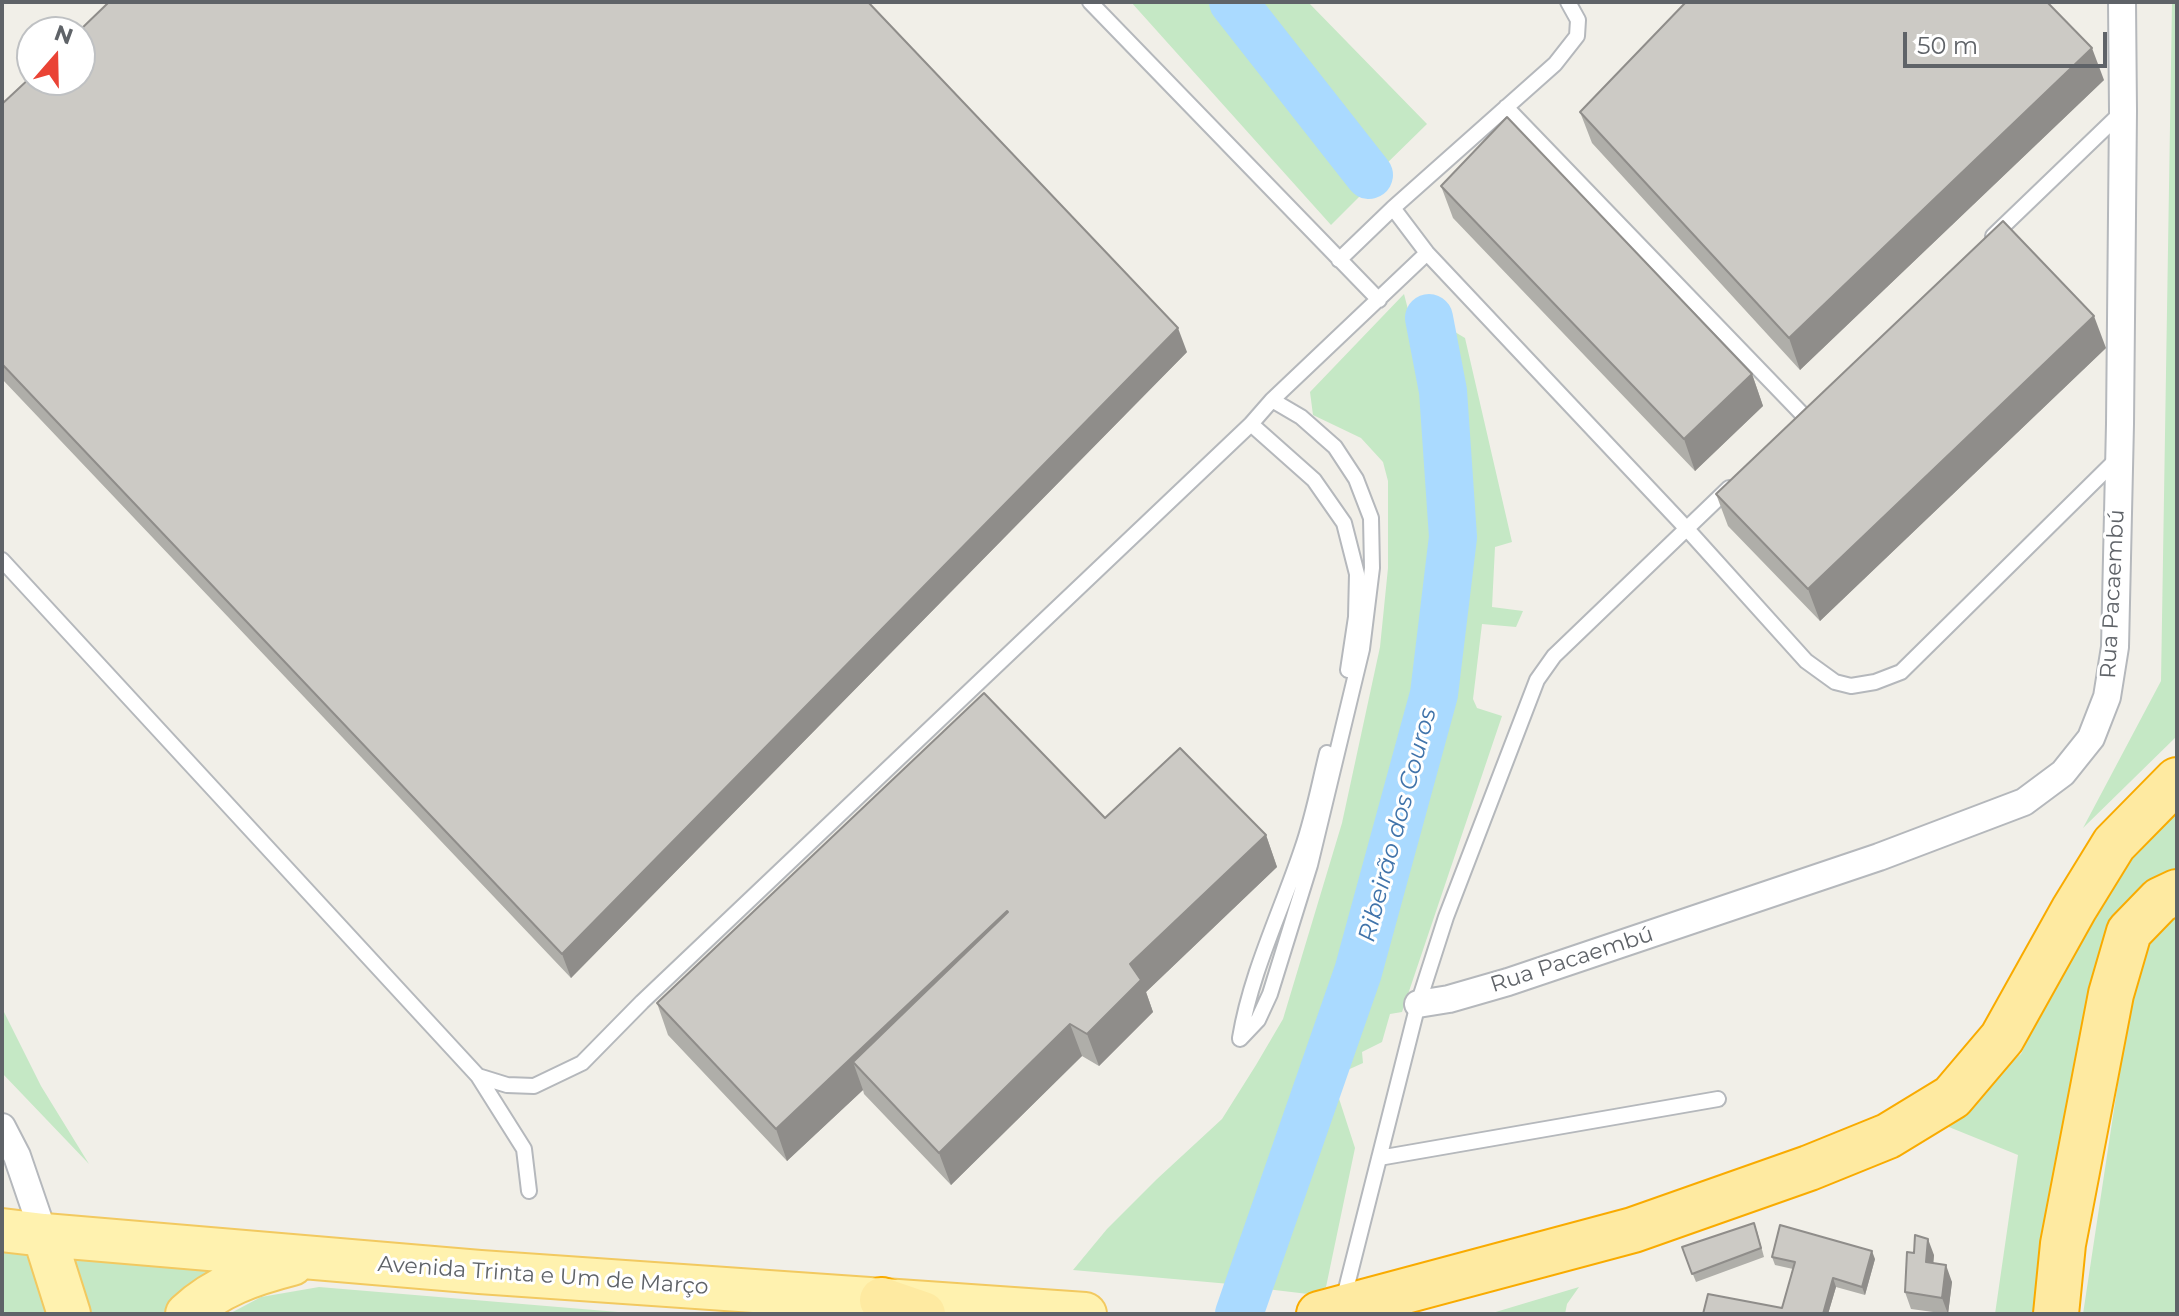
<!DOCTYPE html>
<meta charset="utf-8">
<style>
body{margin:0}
#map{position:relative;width:2179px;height:1316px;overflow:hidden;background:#f1efe8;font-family:Montserrat,sans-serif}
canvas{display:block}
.frame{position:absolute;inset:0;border:4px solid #5f6368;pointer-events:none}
.north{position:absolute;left:16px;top:16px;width:80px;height:80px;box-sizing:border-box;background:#fff;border:2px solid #bfc1c3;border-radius:50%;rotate:20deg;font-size:22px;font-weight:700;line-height:32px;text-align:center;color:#5f6368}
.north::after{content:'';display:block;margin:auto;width:28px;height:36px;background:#ea4335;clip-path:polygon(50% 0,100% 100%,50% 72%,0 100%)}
.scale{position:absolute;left:1903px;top:32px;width:204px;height:36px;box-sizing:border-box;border:4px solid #5f6368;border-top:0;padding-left:10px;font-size:24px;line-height:28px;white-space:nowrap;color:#5f6368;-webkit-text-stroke:6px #fff;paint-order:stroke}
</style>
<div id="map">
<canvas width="2179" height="1316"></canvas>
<div class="frame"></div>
<div class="north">N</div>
<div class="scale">50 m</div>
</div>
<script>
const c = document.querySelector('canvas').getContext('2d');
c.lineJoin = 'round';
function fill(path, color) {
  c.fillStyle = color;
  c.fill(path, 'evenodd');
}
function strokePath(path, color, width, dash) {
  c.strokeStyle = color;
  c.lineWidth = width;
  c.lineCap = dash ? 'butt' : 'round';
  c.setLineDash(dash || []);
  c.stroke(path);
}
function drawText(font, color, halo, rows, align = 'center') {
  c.font = font + ' Montserrat,sans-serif';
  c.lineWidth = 6;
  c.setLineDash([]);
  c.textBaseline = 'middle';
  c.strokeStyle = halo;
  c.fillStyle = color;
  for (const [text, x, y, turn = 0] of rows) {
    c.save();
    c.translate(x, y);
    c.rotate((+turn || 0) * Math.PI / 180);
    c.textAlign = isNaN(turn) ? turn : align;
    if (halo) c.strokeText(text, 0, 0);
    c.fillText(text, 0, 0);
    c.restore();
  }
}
fill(new Path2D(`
 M 1131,2 L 1215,2 L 1365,191 L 1331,225 Z
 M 1248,2 L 1308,2 L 1427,124 L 1379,171 Z
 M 2172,2 L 2177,2 L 2177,736 L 2083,828 L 2161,681 Z
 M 1404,294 L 1431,398 L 1442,539 L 1421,700 L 1342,976 L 1241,1285 L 1073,1270 L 1107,1229 L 1157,1179 L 1222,1119 L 1256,1065 L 1283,1019 L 1342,823 L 1380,647 L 1388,568 L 1388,481 L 1383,462 L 1361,438 L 1313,415 L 1310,392 Z
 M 1440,323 L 1465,338 L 1512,542 L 1495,547 L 1492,607 L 1523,611 L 1516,627 L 1482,624 L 1473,699 L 1477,708 L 1502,716 L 1402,1012 L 1390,1014 L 1382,1042 L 1362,1052 L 1363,1063 L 1332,1077 L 1355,1148 L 1326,1287 L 1308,1294 L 1258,1288 L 1361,982 L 1439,698 L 1463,533 L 1453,393 Z
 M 2177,798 L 2177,871 L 2143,890 L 2046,1314 L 1995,1314 L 2018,1155 L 1939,1123 L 2021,1054 L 2104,880 Z
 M 2177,913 L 2177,1314 L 2083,1314 L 2121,1063 L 2139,968 L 2155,932 Z
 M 2,1008 L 41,1086 L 89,1164 L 2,1073 Z
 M 2,1238 L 41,1244 L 60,1314 L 2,1314 Z
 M 56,1247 L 263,1262 L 181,1314 L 76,1314 Z
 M 319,1287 L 642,1314 L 229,1314 L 261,1297 Z
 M 1579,1287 L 1567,1304 L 1565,1314 L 1489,1314 Z`), '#c5e8c5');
strokePath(new Path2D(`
 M 1233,2 L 1369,175
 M 1239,1314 L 1358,972 L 1434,694 L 1453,537 L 1443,391 L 1429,318`), '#aadaff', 48);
const service = new Path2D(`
 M 1090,2 L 1379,300
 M 1506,107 L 1804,416
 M 1393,208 L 1555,64 L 1577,36 L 1578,20 L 1568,2
 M 1993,236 L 2122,112
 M 1339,260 L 1393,208 L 1427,253 L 1687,529 L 1806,661 L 1835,682 L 1851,686 L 1875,682 L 1901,672 L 2118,458
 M 1251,424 L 1314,480 L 1344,523 L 1357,574 L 1356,617 L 1348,670
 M 2,560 L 478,1076
 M 1240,1038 C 1251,972 1281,912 1302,849 C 1313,818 1319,785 1327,753
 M 1240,1039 L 1258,1020 L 1270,994 L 1310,865 L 1362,649 L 1372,568 L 1371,518 L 1356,479 L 1335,447 L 1301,417 L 1272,400
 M 1379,1158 L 1718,1099
 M 529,1191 L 524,1149 L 478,1076 L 507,1085 L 534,1086 L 582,1063 L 642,1002 L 1251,424 L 1272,400 L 1427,253
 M 1343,1301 L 1418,1004 L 1446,917 L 1537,680 L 1554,656 L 1729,488`);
const minor = new Path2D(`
 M 1418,1004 L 1449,999 L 1508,982 L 1879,857 L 2024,802 L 2063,773 L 2091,738 L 2107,697 L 2115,647 L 2120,424 L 2123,111 L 2122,2
 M 2,1127 L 17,1156 L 44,1235`);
const primary = new Path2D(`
 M 2,1230 L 44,1235 L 480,1272 L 1085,1314
 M 44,1235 L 69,1314
 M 187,1314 C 217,1286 253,1274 292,1264`);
const trunk = new Path2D(`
 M 882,1300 L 923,1314
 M 1319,1314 L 1633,1230 L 1809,1168 L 1888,1136 L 1952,1097 L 2002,1038 L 2074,909 L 2114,844 L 2177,780
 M 2056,1314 L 2063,1244 L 2111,994 L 2129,932 L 2160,900 L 2177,892`);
strokePath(service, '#b5b8bc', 18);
strokePath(minor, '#b5b8bc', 30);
strokePath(primary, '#f2c960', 46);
strokePath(trunk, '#f9ab00', 48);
strokePath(service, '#fff', 14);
strokePath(minor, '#fff', 26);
strokePath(primary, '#fff2af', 42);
strokePath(trunk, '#feeaa1', 44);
fill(new Path2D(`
 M 2104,80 L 1800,370 L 1592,143 L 1580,112 Z
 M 2,104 L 1187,352 L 571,978 L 2,379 Z
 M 1441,186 L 1752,374 L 1763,406 L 1695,471 L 1453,218 Z
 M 2106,348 L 1820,621 L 1728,526 L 1716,494 Z
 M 1105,818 L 1266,835 L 1277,867 L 1146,992 L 1153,1012 L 1099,1066 L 1082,1056 L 951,1185 L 864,1094 L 863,1090 L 787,1161 L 668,1035 L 657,1003 Z
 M 1757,1231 L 1764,1257 L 1696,1282 L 1682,1247 Z
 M 1914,1253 L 1934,1255 L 1933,1263 L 1952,1282 L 1948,1314 L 1911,1309 L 1905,1292 Z
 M 1772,1257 L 1875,1259 L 1865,1295 L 1836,1287 L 1828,1314 L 1703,1314 L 1782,1308 L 1793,1269 L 1775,1265 Z`), '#afaea9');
fill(new Path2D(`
 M 2092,48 L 2104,80 L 1800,370 L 1789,338 Z
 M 2094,316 L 2106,348 L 1820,621 L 1808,589 Z
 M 1178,328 L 1187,352 L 571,978 L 562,954 Z
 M 1752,374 L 1763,406 L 1695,471 L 1684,439 Z
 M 1266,835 L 1277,867 L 1146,992 L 1153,1012 L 1099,1066 L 1087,1034 L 1130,964 Z
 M 1007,911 L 1018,943 L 853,1062 L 863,1090 L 787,1161 L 776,1129 Z
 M 1070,1024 L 1082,1056 L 951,1185 L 939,1153 Z
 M 1928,1239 L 1934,1255 L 1932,1279 L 1926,1262 Z
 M 1872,1251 L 1875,1259 L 1865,1295 L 1862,1287 Z
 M 1946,1265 L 1952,1282 L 1948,1314 L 1942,1298 Z
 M 1833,1278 L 1836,1287 L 1828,1314 L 1823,1314 Z`), '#8f8d8a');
const building = new Path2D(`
 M 109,2 L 868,2 L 1178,328 L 562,954 L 2,364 L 2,104 L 32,76 L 32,80 L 80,80 L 80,32 L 78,32 Z
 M 1686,2 L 2047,2 L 2092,48 L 1789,338 L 1580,112 Z
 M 1507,117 L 1752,374 L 1684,439 L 1441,186 Z
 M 2003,221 L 2094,316 L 1808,589 L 1716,494 Z
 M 984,693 L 1105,818 L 1180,748 L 1266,835 L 1130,964 L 1141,980 L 1087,1034 L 1070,1024 L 939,1153 L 853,1062 L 1008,912 L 1007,911 L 776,1129 L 657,1003 Z
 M 1754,1223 L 1761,1248 L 1692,1274 L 1682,1247 Z
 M 1780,1225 L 1872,1251 L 1862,1287 L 1833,1278 L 1823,1314 L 1703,1314 L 1708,1294 L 1782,1308 L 1795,1262 L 1772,1257 Z
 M 1915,1235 L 1928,1239 L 1926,1262 L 1946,1265 L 1942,1298 L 1905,1292 L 1907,1252 L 1914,1253 Z`);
fill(building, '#cccac5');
strokePath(building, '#8f8d8a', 2);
drawText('22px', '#5f6368', '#fff', [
 ["Rua Pacaembú",2113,594,-87],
 ["Rua Pacaembú",1572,960,-18],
 ["Avenida Trinta e Um de Março",543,1276,4]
]);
drawText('italic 24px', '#4174aa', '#fff', [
 ["Ribeirão dos Couros",1398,825,-75]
]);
</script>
